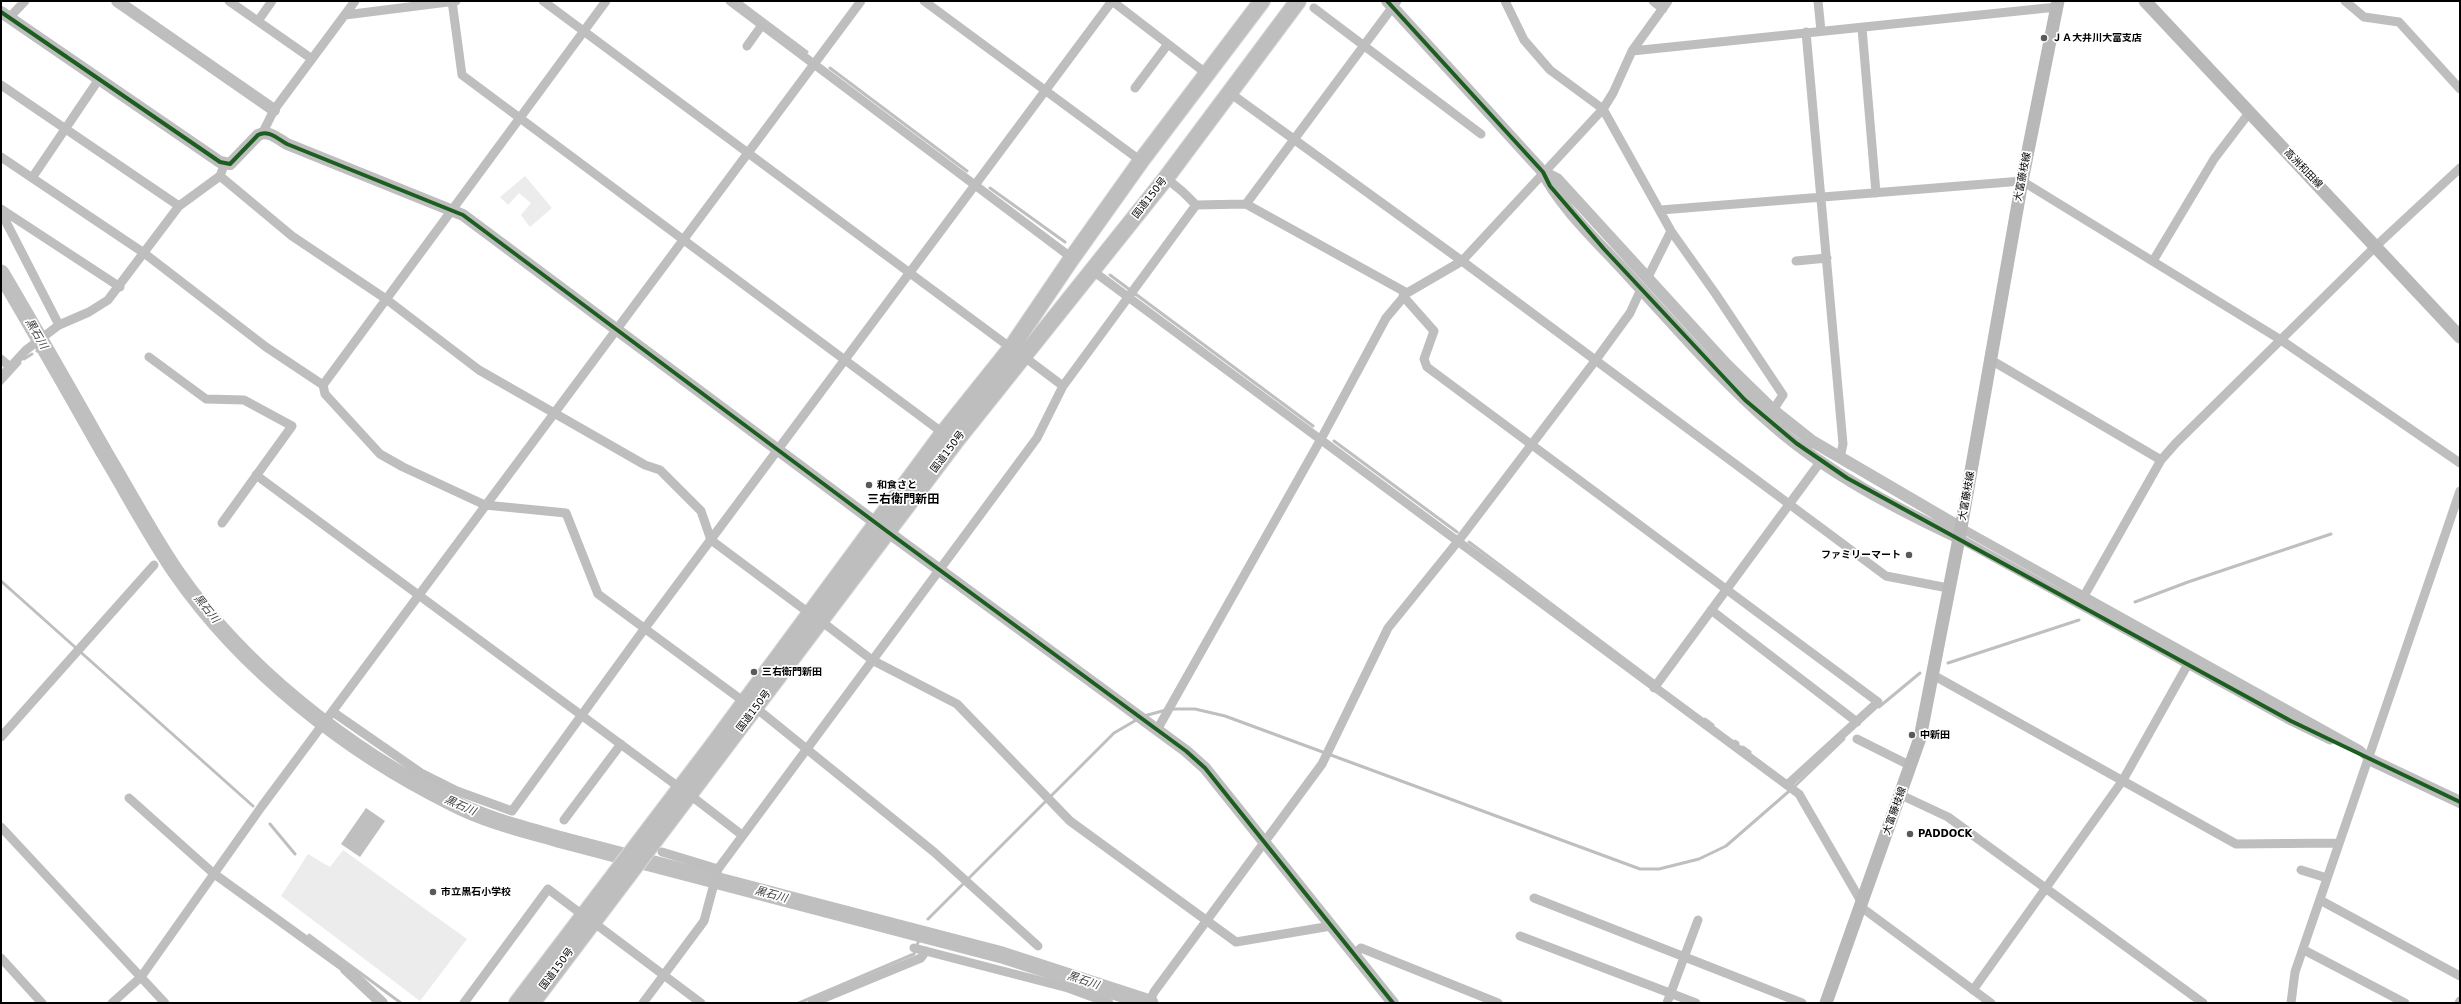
<!DOCTYPE html>
<meta charset="utf-8">
<style>
body{margin:0}
#map{position:relative;width:2461px;height:1004px;overflow:hidden;background:#fff;font-family:"DejaVu Sans",sans-serif}
canvas{display:block}
.frame{position:absolute;inset:0;border:2px solid #000;pointer-events:none}
</style>
<div id="map">
<canvas width="2461" height="1004"></canvas>
<div class="frame"></div>
</div>
<script>
const c = document.querySelector('canvas').getContext('2d');
c.lineJoin = 'round';
function fill(path, color) {
  c.fillStyle = color;
  c.fill(path, 'evenodd');
}
function strokePath(path, color, width, dash) {
  c.strokeStyle = color;
  c.lineWidth = width;
  c.lineCap = dash ? 'butt' : 'round';
  c.setLineDash(dash || []);
  c.stroke(path);
}
function drawText(font, color, halo, rows, align = 'center') {
  c.font = font + ' "DejaVu Sans","Noto Sans JP",sans-serif';
  c.lineWidth = 3.5;
  c.setLineDash([]);
  c.textBaseline = 'middle';
  c.strokeStyle = halo;
  c.fillStyle = color;
  for (const [text, x, y, turn = 0] of rows) {
    c.save();
    c.translate(x, y);
    c.rotate((+turn || 0) * Math.PI / 180);
    c.textAlign = isNaN(turn) ? turn : align;
    if (halo) c.strokeText(text, 0, 0);
    c.fillText(text, 0, 0);
    c.restore();
  }
}
fill(new Path2D(`
 M 525,176 L 552,208 L 530,227 L 521,215 L 531,203 L 519,193 L 508,205 L 500,197 Z
 M 343,850 L 467,939 L 420,1001 L 281,896 L 308,854 L 330,867 Z`), '#ececec');
fill(new Path2D(`
 M 366,808 L 385,821 L 360,857 L 341,844 Z`), '#bfbfbf');
strokePath(new Path2D(`
 M 739,1 L 807,52
 M 830,68 L 967,171
 M 990,188 L 1065,242
 M 1110,275 L 1313,426
 M 37,351 L 44,347
 M 24,359 L 32,354
 M 1,384 L 20,363
 M 1334,441 L 1457,532
 M 1469,542 L 1654,681
 M 1,581 L 253,806
 M 2135,602 L 2188,582 L 2331,534
 M 1948,663 L 2079,620
 M 1879,707 L 1920,673
 M 1172,709 L 1195,709 L 1225,716 L 1640,869 L 1659,869 L 1699,859 L 1726,846 L 1795,786 L 1844,739
 M 1144,716 L 1166,710
 M 1705,719 L 1713,725
 M 1735,741 L 1738,743
 M 1743,747 L 1750,752
 M 270,824 L 295,854
 M 928,919 L 1114,733 L 1138,719
 M 309,935 L 401,1003
 M 1125,993 L 1134,1003
 M 799,1003 L 914,954 L 923,928`), '#bfbfbf', 3);
strokePath(new Path2D(`
 M 1,273 C 36,332 70,392 104,452 C 128,492 150,534 176,572 C 242,668 349,752 453,803 C 486,820 523,829 558,839 L 1002,955 L 1150,1003`), '#bfbfbf', 17);
const trunk = new Path2D(`
 M 517,1003 L 713,745 L 943,433 L 1011,348 L 1072,258 L 1141,161 L 1262,1
 M 532,1003 L 956,441 L 1166,178 L 1298,1`);
strokePath(trunk, '#dbdbdb', 18);
strokePath(new Path2D(`
 M 229,1 L 312,59
 M 452,1 L 462,75 L 943,433
 M 543,1 L 1011,348
 M 730,1 L 1072,258
 M 924,1 L 1141,161
 M 1112,1 L 1207,74
 M 1505,1 L 1524,40 L 1550,70 L 1603,109 L 1671,231 L 1715,293 L 1783,395 L 1773,410
 M 1653,1 L 1663,9
 M 1818,1 L 1821,31
 M 2345,1 L 2364,17 L 2399,22 L 2460,89
 M 1314,8 L 1481,134
 M 345,15 L 456,1
 M 9,18 L 25,1
 M 258,21 L 272,1
 M 1862,28 L 1876,193
 M 1806,32 L 1843,444 L 1840,458
 M 747,46 L 762,25
 M 1632,51 L 2057,7
 M 1,85 L 179,206
 M 1135,88 L 1168,44
 M 1230,93 L 1462,261 L 1886,576 L 1948,588
 M 263,132 L 274,110 L 355,1
 M 1,157 L 144,253 L 266,347 L 323,385 L 325,394 L 380,454 L 403,467 L 485,505 L 566,513 L 598,594 L 743,701
 M 220,176 L 292,236 L 386,299 L 479,370 L 645,465 L 660,470 L 701,511 L 711,540 L 809,613
 M 32,178 L 99,79
 M 1166,178 L 1183,192 L 1196,205 L 1246,204 L 1407,293
 M 1246,204 L 1397,1
 M 1,209 L 120,287
 M 1661,210 L 2022,181 L 2281,340 L 2460,463
 M 1,212 L 59,325
 M 1796,261 L 1827,258
 M 2153,261 L 2214,159 L 2249,113
 M 1093,271 L 1799,794 L 1862,903
 M 1648,277 L 1671,231
 M 1403,296 L 1434,331 L 1424,359 L 1427,367 L 1878,702 L 1787,785
 M 1023,356 L 1063,386
 M 149,357 L 206,399 L 244,400 L 292,426 L 222,523
 M 1,359 L 10,367
 M 1991,360 L 2161,460
 M 1,377 L 26,350 L 59,325 L 89,312 L 108,300 L 179,206 L 220,176 L 225,163
 M 323,385 L 606,1
 M 256,475 L 680,788
 M 1961,528 L 2360,750 L 2369,759
 M 1959,538 L 2291,721 L 2330,740
 M 2084,596 L 2161,460 L 2176,443 L 2376,246 L 2460,168
 M 1711,610 L 1857,722
 M 821,621 L 872,660 L 957,704 L 1070,821 L 1236,942 L 1331,926
 M 1933,675 L 2236,844 L 2338,843
 M 1654,688 L 1821,461
 M 756,708 L 934,852 L 1038,946
 M 333,712 L 421,773 L 457,791 L 512,811 L 645,628 L 1112,1
 M 1157,730 L 1321,439 L 1386,318 L 1407,293 L 1462,261 L 1603,109 L 1613,93 L 1632,51 L 1668,1
 M 1,737 L 154,565
 M 1857,739 L 1911,766
 M 690,795 L 742,835
 M 1901,795 L 1948,817 L 2203,1003
 M 129,798 L 213,873 L 346,969
 M 564,820 L 621,744
 M 1,827 L 165,1003
 M 662,852 L 718,869
 M 2301,870 L 2327,878
 M 1534,898 L 1802,1003
 M 2320,900 L 2460,976
 M 1861,907 L 1991,1003
 M 593,922 L 701,1003
 M 1520,936 L 1696,1003
 M 914,948 L 1068,988 L 1109,1003
 M 2304,950 L 2405,1003
 M 1354,954 L 1361,948 L 1498,1003
 M 1,958 L 42,1003
 M 1973,990 L 2123,780 L 2188,664
 M 112,1003 L 141,977 L 262,806 L 861,1
 M 464,1003 L 548,889 L 584,916
 M 643,1003 L 704,921 L 718,869 L 1037,438 L 1063,386 L 1196,205
 M 812,1003 L 921,958 L 926,951
 M 1149,1003 L 1154,992 L 1322,764 L 1388,628 L 1459,540 L 1595,361 L 1630,313 L 1641,289
 M 1667,1003 L 1698,920
 M 2291,1003 L 2295,972 L 2460,491
 M 2459,1003 L 2460,1001`), '#bebebe', 9);
strokePath(new Path2D(`
 M 117,1 L 274,110
 M 1387,1 L 1543,172 C 1560,207 1602,246 1629,276 C 1676,327 1721,380 1774,426 C 1828,473 1895,508 1959,538
 M 1,12 L 220,162 L 230,164 L 258,135 C 268,129 278,139 287,144 L 463,215 L 888,532 L 1186,751 L 1205,768 L 1393,1003
 M 1543,172 L 1557,179 L 1726,364 L 1773,410 L 1812,441 L 1961,528
 M 2369,759 L 2460,802
 M 346,969 L 382,1003`), '#bebebe', 12);
strokePath(new Path2D(`
 M 2145,1 L 2460,337
 M 1826,1003 L 1920,738 L 1961,528 L 2022,181 L 2058,1`), '#b8b8b8', 13);
strokePath(trunk, '#bebebe', 16);
strokePath(new Path2D(`
 M 1387,1 L 1543,172 L 1550,186 L 1604,249 L 1745,400 L 1796,443 L 1847,478 L 2291,721 L 2460,802
 M 1,12 L 220,162 L 230,164 L 258,135 C 268,129 278,139 287,144 L 463,215 L 888,532 L 1186,751 L 1205,768 L 1393,1003`), '#1b5e20', 4);
for (const [x, y, r, color] of [
 [2044,38,4,"#595959"],
 [869,485,4,"#595959"],
 [1909,555,4,"#595959"],
 [754,672,4,"#595959"],
 [1912,735,4,"#595959"],
 [1910,834,4,"#595959"],
 [433,892,4,"#595959"]
]) {
  const dot = new Path2D();
  dot.arc(x, y, r, 0, 2 * Math.PI);
  c.fillStyle = color;
  c.fill(dot);
  strokePath(dot, '#fff', 1.5);
}
drawText('bold 10px', '#000', '#fff', [
 ["ＪＡ大井川大富支店",2052,38],
 ["和食さと",877,485],
 ["ファミリーマート",1901,555,"right"],
 ["三右衛門新田",762,672],
 ["中新田",1920,735],
 ["PADDOCK",1918,834],
 ["市立黒石小学校",441,892]
], 'left');
drawText('10px', '#000', '#fff', [
 ["高洲和田線",2303,169,46],
 ["大富藤枝線",2023,177,-79],
 ["国道150号",1150,198,-52],
 ["国道150号",948,452,-53],
 ["大富藤枝線",1967,496,-80],
 ["国道150号",754,711,-53],
 ["大富藤枝線",1895,811,-70],
 ["国道150号",557,969,-53]
]);
drawText('italic 11px', '#444', '#fff', [
 ["黒石川",36,334,60],
 ["黒石川",206,609,51],
 ["黒石川",460,806,24],
 ["黒石川",771,895,15],
 ["黒石川",1083,981,18]
]);
drawText('bold 12px', '#000', '#fff', [
 ["三右衛門新田",903,500]
]);
</script>
